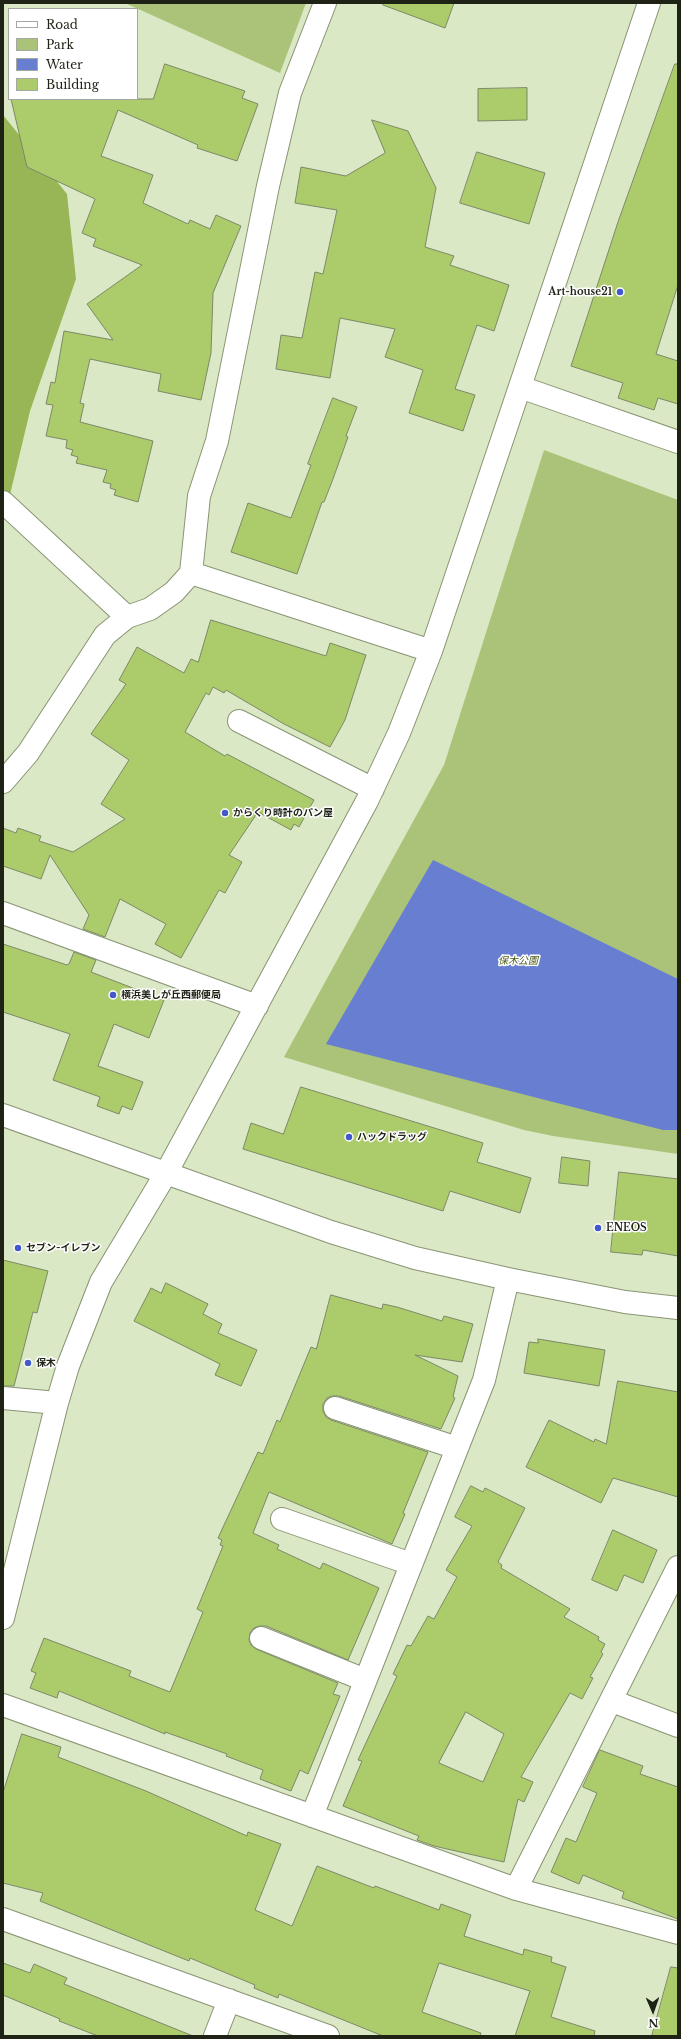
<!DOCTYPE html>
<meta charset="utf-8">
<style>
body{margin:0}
#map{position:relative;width:681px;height:2039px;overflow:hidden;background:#dbe8c5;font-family:"Libre Baskerville",serif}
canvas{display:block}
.frame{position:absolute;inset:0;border:4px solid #1f2316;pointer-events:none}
.legend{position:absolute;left:8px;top:8px;width:130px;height:92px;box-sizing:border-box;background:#fff;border:1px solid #a5a7a2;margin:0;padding:5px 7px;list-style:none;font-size:12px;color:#1f2316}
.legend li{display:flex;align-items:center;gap:8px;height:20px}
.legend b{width:20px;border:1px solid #a5a7a2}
.north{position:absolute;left:633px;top:1991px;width:40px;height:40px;-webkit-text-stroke:3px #fff;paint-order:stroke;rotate:178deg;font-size:11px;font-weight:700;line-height:16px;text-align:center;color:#1f2316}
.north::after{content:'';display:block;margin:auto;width:14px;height:18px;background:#1f2316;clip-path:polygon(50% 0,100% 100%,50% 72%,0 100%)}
</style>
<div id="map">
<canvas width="681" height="2039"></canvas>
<div class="frame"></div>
<ul class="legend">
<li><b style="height:5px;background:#fff"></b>Road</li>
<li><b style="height:11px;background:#aac378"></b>Park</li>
<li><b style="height:11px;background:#677ed1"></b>Water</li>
<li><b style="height:11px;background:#accb6a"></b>Building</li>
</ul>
<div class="north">N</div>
</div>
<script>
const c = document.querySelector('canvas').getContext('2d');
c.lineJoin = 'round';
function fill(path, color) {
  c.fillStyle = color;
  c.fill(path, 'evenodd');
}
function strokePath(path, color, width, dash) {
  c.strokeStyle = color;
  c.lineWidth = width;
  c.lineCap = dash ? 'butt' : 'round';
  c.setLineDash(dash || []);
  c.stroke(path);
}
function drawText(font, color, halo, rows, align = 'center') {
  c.font = font + ' "Libre Baskerville","Noto Sans JP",serif';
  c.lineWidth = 3;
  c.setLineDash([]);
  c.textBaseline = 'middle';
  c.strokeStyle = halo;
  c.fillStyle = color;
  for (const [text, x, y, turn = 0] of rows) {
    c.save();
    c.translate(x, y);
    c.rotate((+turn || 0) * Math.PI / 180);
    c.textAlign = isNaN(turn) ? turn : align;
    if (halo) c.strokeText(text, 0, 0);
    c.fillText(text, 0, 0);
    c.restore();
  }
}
fill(new Path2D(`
 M 125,3 L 306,3 L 280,73 Z
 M 544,450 L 678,500 L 678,1154 L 553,1136 L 524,1130 L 284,1057 L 444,765 Z`), '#aac378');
fill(new Path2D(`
 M 3,115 L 67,194 L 76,279 L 30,411 L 3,524 Z`), '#98b655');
fill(new Path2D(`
 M 433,860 L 678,979 L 678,1130 L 663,1130 L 326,1044 Z`), '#677ed1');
const building = new Path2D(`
 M 384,3 L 454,3 L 445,28 L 383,5 Z
 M 165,64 L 245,91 L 242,98 L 258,104 L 237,161 L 197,148 L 198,145 L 118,110 L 101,156 L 153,175 L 143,203 L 188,224 L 190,220 L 210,229 L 216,215 L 241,226 L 213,293 L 211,353 L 201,400 L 158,391 L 161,374 L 90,359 L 80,403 L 84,404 L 80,422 L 153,441 L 138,502 L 114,495 L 116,490 L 110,488 L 111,484 L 103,482 L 107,470 L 76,463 L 78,457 L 71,455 L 73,450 L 66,448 L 67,440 L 46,436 L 53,405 L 46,404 L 51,382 L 55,383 L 64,331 L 113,340 L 87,304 L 142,265 L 93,246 L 96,239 L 82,233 L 95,199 L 27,167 L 11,99 L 153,99 Z
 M 675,64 L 678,64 L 678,285 L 656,354 L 678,361 L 678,404 L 658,398 L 654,410 L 618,398 L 623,383 L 571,366 L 618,222 Z
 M 527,88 L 527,120 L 478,121 L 478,89 Z
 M 372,120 L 408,131 L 436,188 L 425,247 L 454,256 L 450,265 L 509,285 L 494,331 L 477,325 L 455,389 L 475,395 L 463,431 L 409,413 L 423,370 L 385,357 L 395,329 L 340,318 L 330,378 L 276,369 L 281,335 L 302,338 L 315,272 L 323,274 L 337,210 L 295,203 L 301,167 L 346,176 L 385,153 Z
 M 477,152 L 545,173 L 529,224 L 460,203 Z
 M 333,398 L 357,407 L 346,436 L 348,437 L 333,479 L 324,502 L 322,502 L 297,574 L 231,552 L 248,503 L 291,518 L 311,465 L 308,464 Z
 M 211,620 L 326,656 L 330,643 L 366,655 L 345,720 L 330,747 L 284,724 L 226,690 L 224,693 L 213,687 L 209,695 L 206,693 L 185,732 L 225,756 L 227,754 L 314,800 L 299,827 L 294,824 L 291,830 L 258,812 L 229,855 L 242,862 L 225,893 L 219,890 L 181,958 L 155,944 L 166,924 L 120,899 L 105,937 L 83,929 L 89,915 L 50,855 L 41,879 L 3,866 L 3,828 L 16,833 L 18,828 L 41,836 L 39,841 L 73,852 L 125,819 L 101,804 L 129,760 L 91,734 L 126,684 L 119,680 L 137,647 L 184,673 L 191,659 L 198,662 Z
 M 3,944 L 67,965 L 69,964 L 74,952 L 96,960 L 91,972 L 164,1000 L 149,1038 L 114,1024 L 98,1066 L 143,1082 L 132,1110 L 122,1106 L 119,1114 L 97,1106 L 100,1097 L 53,1080 L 70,1034 L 3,1012 Z
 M 301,1087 L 483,1143 L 477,1162 L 531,1178 L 520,1213 L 450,1191 L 443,1211 L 243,1149 L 251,1123 L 283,1134 Z
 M 562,1157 L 590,1161 L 588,1186 L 559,1183 Z
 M 619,1172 L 678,1179 L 678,1256 L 643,1250 L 642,1255 L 611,1252 Z
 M 3,1260 L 48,1271 L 37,1313 L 33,1312 L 14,1386 L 3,1386 Z
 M 166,1283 L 208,1304 L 203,1314 L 222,1324 L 218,1333 L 257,1350 L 241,1386 L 215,1375 L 220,1364 L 134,1321 L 151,1288 L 161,1293 Z
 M 331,1295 L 382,1309 L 383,1304 L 397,1307 L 442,1321 L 444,1316 L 473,1324 L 462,1362 L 415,1355 L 458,1376 L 453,1397 L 455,1398 L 441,1429 L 339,1396 L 332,1396 L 327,1398 L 323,1404 L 323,1411 L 326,1417 L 331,1420 L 428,1452 L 403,1513 L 405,1514 L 392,1544 L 269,1492 L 253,1533 L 279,1545 L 277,1549 L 320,1569 L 323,1563 L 379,1588 L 348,1660 L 266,1626 L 259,1626 L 254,1628 L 250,1633 L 249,1640 L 251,1645 L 256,1649 L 338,1683 L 333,1694 L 340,1696 L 308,1774 L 300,1770 L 291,1791 L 260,1779 L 263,1770 L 226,1756 L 227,1754 L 165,1732 L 165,1734 L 59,1691 L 57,1698 L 30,1688 L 36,1673 L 31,1671 L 44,1638 L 131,1671 L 129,1676 L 170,1692 L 203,1612 L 197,1609 L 223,1546 L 220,1545 L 222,1540 L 218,1538 L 258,1452 L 263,1454 L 277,1420 L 280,1422 L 311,1347 L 316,1349 Z
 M 538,1339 L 605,1350 L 599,1386 L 524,1373 L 529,1342 L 538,1343 Z
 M 618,1381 L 678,1392 L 678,1497 L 613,1478 L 601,1503 L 526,1467 L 549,1420 L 594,1442 L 595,1439 L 606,1444 Z
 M 471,1486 L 483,1492 L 485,1488 L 525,1508 L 498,1562 L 502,1565 L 501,1568 L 570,1609 L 564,1617 L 599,1637 L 598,1640 L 605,1644 L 601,1652 L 603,1654 L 590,1677 L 593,1678 L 582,1699 L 570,1693 L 521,1777 L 533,1782 L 524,1802 L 518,1799 L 504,1862 L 434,1846 L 417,1840 L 419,1836 L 343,1806 L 362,1761 L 358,1760 L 397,1676 L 393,1674 L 407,1645 L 411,1646 L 428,1616 L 434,1619 L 457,1577 L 446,1570 L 472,1526 L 455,1517 ZM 466,1712 L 504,1734 L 483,1782 L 439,1763 Z
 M 613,1530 L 657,1550 L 643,1583 L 624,1575 L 617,1591 L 592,1580 Z
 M 22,1734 L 61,1747 L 58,1757 L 146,1791 L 247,1836 L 248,1832 L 281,1844 L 255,1910 L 292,1926 L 317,1866 L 374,1888 L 375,1886 L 439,1910 L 441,1904 L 471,1915 L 464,1936 L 523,1955 L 524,1949 L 552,1957 L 551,1962 L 566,1967 L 551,2017 L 595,2031 L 594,2036 L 515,2036 L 530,1991 L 439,1963 L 422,2012 L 481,2033 L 480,2036 L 383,2036 L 279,1994 L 278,1998 L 254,1988 L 255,1985 L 190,1958 L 189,1961 L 40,1901 L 43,1893 L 3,1883 L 3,1793 Z
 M 600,1750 L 643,1766 L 640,1774 L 678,1787 L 678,1919 L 622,1898 L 624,1892 L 583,1875 L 579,1884 L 551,1872 L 566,1838 L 576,1842 L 597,1793 L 583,1787 Z
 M 3,1963 L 30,1973 L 34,1964 L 67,1978 L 64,1984 L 193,2036 L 98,2036 L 59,2021 L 60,2019 L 3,1995 Z
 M 671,1967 L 678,1968 L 678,2036 L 652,2036 Z`);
fill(building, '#accb6a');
strokePath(building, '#7c8868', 1);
const minor = new Path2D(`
 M 520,387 L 678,442
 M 3,502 L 127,617
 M 191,573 L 431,651
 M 239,721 L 373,789
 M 3,782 L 28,753 L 105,635 L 127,617 L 150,609 L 174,592 L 191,573 L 199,496 L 217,441 L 268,186 L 290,93 L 325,3
 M 3,913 L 257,1006
 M 3,1115 L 331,1232 L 415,1258 L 508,1279 L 625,1302 L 678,1308
 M 3,1398 L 57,1403
 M 335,1408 L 457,1448
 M 282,1519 L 411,1564
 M 678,1567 L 516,1889 L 678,1933
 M 3,1618 L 57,1403 L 68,1366 L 101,1282 L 165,1175 L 367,801 L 399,733 L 431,651 L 649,3
 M 261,1638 L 365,1680
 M 612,1701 L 678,1726
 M 3,1705 L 516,1889
 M 312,1816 L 484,1380 L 508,1279
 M 3,1919 L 328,2036
 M 215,2036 L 229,2000`);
strokePath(minor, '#889473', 24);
strokePath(minor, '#fff', 22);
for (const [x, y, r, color] of [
 [620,292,4,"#4258cb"],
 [225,813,4,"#4258cb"],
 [113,995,4,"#4258cb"],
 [349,1137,4,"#4258cb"],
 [598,1228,4,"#4258cb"],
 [18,1248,4,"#4258cb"],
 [28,1363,4,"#4258cb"]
]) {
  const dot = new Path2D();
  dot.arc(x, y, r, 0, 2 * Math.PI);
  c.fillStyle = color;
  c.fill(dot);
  strokePath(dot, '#fff', 1.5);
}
drawText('bold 10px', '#1f2316', '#fff', [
 ["Art-house21",612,292,"right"],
 ["からくり時計のパン屋",233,813],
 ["横浜美しが丘西郵便局",121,995],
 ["ハックドラッグ",357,1137],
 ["ENEOS",606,1228],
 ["セブン-イレブン",26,1248],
 ["保木",36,1363]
], 'left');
drawText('italic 10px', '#4c5f1c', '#fff', [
 ["保木公園",518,961]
]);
</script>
